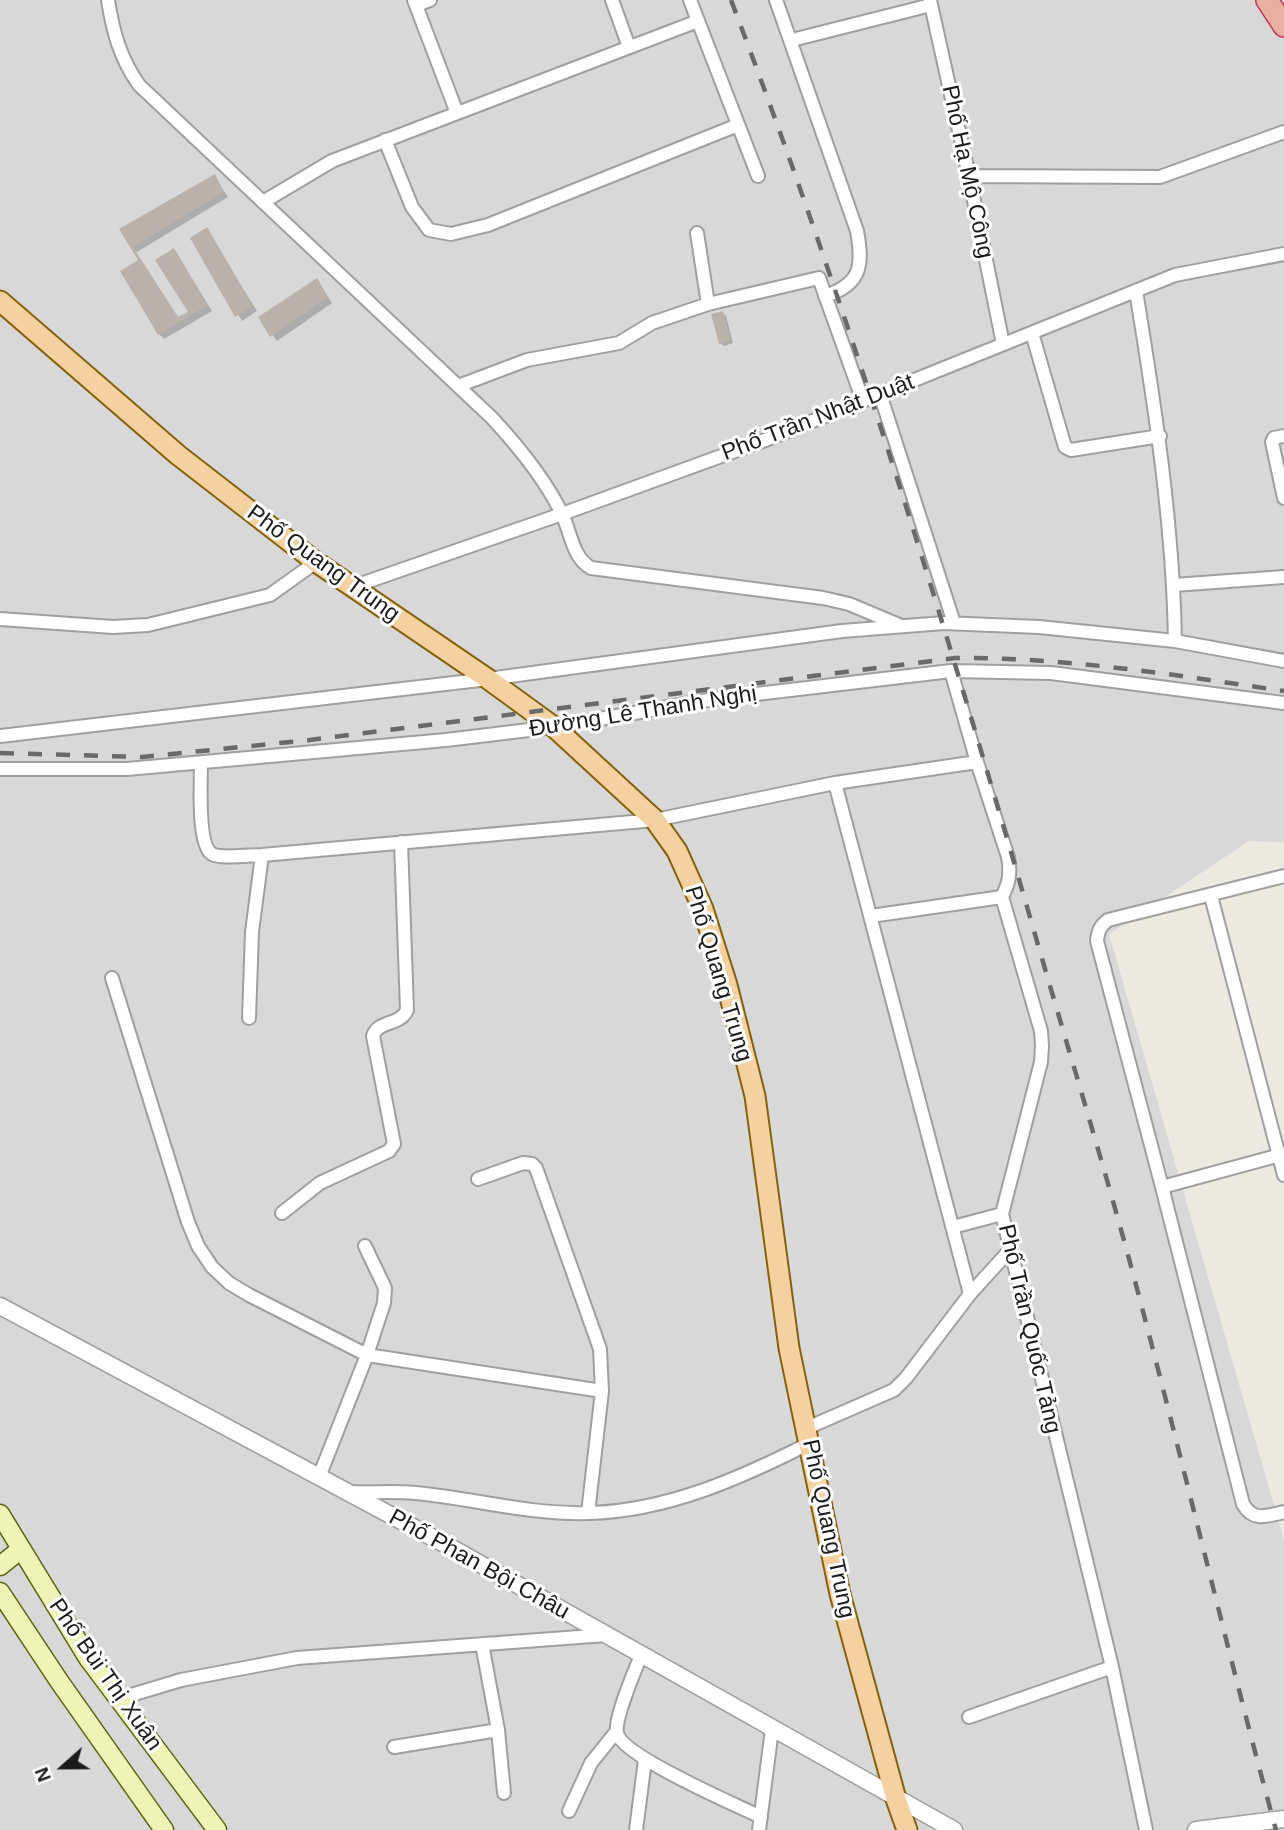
<!DOCTYPE html>
<meta charset="utf-8">
<style>
body{margin:0}
#map{position:relative;width:1284px;height:1830px;overflow:hidden;background:#ece9e1;font-family:Arial,sans-serif}
canvas{display:block}
.north{position:absolute;left:28px;top:1732px;width:70px;height:70px;-webkit-text-stroke:5px #fff;paint-order:stroke;rotate:249deg;font-size:19px;font-weight:700;line-height:28px;text-align:center;color:#1b1b1b}
.north::after{content:'';display:block;margin:auto;width:24px;height:32px;background:#1b1b1b;clip-path:polygon(50% 0,100% 100%,50% 72%,0 100%)}
</style>
<div id="map">
<canvas width="1284" height="1830"></canvas>
<div class="north">N</div>
</div>
<script>
const c = document.querySelector('canvas').getContext('2d');
c.lineJoin = 'round';
function fill(path, color) {
  c.fillStyle = color;
  c.fill(path, 'evenodd');
}
function strokePath(path, color, width, dash) {
  c.strokeStyle = color;
  c.lineWidth = width;
  c.lineCap = dash ? 'butt' : 'round';
  c.setLineDash(dash || []);
  c.stroke(path);
}
function drawText(font, color, halo, rows, align = 'center') {
  c.font = font + ' Arial,sans-serif';
  c.lineWidth = 6;
  c.setLineDash([]);
  c.textBaseline = 'middle';
  c.strokeStyle = halo;
  c.fillStyle = color;
  for (const [text, x, y, turn = 0] of rows) {
    c.save();
    c.translate(x, y);
    c.rotate((+turn || 0) * Math.PI / 180);
    c.textAlign = isNaN(turn) ? turn : align;
    if (halo) c.strokeText(text, 0, 0);
    c.fillText(text, 0, 0);
    c.restore();
  }
}
fill(new Path2D(`
 M 0,0 L 1284,0 L 1284,842 L 1249,841 L 1109,934 L 1284,1540 L 1284,1830 L 0,1830 Z`), '#d9d8d8');
fill(new Path2D(`
 M 214,176 L 228,197 L 137,252 L 132,247 Z
 M 207,230 L 257,311 L 242,321 L 192,239 Z
 M 174,250 L 212,311 L 164,339 L 159,334 L 140,261 L 179,319 L 190,312 Z
 M 317,280 L 332,303 L 277,341 L 260,318 Z
 M 723,313 L 726,316 L 733,343 L 724,346 L 720,343 Z`), '#0003');
fill(new Path2D(`
 M 215,174 L 224,192 L 133,247 L 178,317 L 188,312 L 155,260 L 174,248 L 208,305 L 158,335 L 120,271 L 138,260 L 119,229 Z
 M 207,227 L 253,306 L 235,317 L 190,238 Z
 M 317,278 L 328,297 L 270,337 L 258,317 Z
 M 723,311 L 731,341 L 719,344 L 711,314 Z`), '#b8b2ab');
const minor = new Path2D(`
 M 108,0 C 113,32 120,58 139,85 L 492,418 C 518,446 547,482 563,516 C 571,534 573,558 591,568 L 823,598 L 849,604 L 899,625
 M 414,0 L 457,113
 M 612,0 L 629,47
 M 690,0 L 758,176
 M 776,0 L 857,231 C 863,265 862,284 825,296
 M 930,0 L 969,176 L 1003,344
 M 417,5 L 430,0
 M 792,40 L 931,5
 M 385,140 L 412,207 L 429,230 L 451,234 L 488,225 L 738,125
 M 969,176 L 1160,177 L 1284,132
 M 263,202 L 332,161 L 698,21
 M 697,233 L 708,304
 M 1136,291 C 1155,407 1173,523 1175,641
 M 1032,333 L 1065,447 L 1071,450 L 1160,436
 M 458,386 L 527,360 L 619,343 L 652,323 L 708,304 L 819,278 L 863,401
 M 880,394 L 954,623
 M 1284,436 L 1274,438 L 1272,442 L 1284,498
 M 1174,585 L 1284,577
 M 352,587 L 562,514 L 768,439 L 1175,275 L 1284,254
 M 0,619 L 113,627 L 148,625 L 270,595 L 316,562
 M 951,671 L 977,762 L 1008,857 C 1011,873 1009,883 1002,897 L 1041,1031 L 1042,1046 L 1041,1062 L 1002,1214 L 1112,1667 L 1146,1830
 M 0,736 L 488,679 L 842,631 L 944,623 L 1039,627 L 1175,641 L 1284,661
 M 201,763 C 201,781 197,845 212,854 C 221,859 251,855 262,855 L 655,820 L 835,783 L 977,762
 M 0,769 L 127,769 L 446,740 L 554,727 L 714,699 L 951,671 L 1051,673 L 1284,703
 M 835,783 L 970,1294
 M 1284,876 L 1108,920 C 1100,926 1098,931 1097,941 L 1162,1187 L 1243,1504 C 1253,1522 1267,1516 1284,1512
 M 1211,896 L 1284,1175
 M 871,916 L 1002,897
 M 112,978 L 188,1222 L 198,1246 L 212,1267 L 229,1283 L 249,1295 L 367,1355 L 602,1391
 M 249,1018 L 252,932 L 262,855
 M 478,1179 L 523,1163 L 532,1164 L 536,1168 L 600,1349 L 602,1391 L 588,1513
 M 1162,1187 L 1284,1154
 M 282,1213 L 320,1183 L 389,1151 L 394,1144 L 373,1036 C 378,1020 400,1026 407,1010 L 401,842
 M 953,1227 L 1002,1214
 M 807,1428 L 894,1390 L 906,1378 L 970,1294 L 1009,1251
 M 319,1477 L 367,1355 L 384,1303 L 385,1288 L 365,1246
 M 351,1492 C 372,1493 394,1491 415,1493 C 472,1498 530,1515 589,1513 C 667,1511 741,1478 810,1443
 M 641,1655 C 635,1671 614,1718 617,1733 C 622,1756 736,1805 761,1817
 M 118,1699 L 181,1680 L 297,1658 L 606,1635
 M 969,1717 L 1112,1667
 M 498,1730 L 504,1793
 M 394,1747 L 498,1730 L 482,1644
 M 569,1811 L 591,1763 L 616,1732
 M 636,1830 L 645,1760
 M 759,1830 L 772,1729`);
const tertiary = new Path2D(`
 M 0,1306 L 452,1548 L 954,1830
 M 1196,1830 L 1284,1819`);
const secondary = new Path2D(`
 M 0,1514 L 88,1658 L 217,1830
 M 0,1566 L 21,1549
 M 0,1592 L 59,1681 L 164,1830`);
const primary = new Path2D(`
 M 0,301 L 178,455 L 316,562 L 488,679 L 554,727 L 655,820 L 677,851 L 703,909 L 727,985 L 755,1096 L 789,1348 L 840,1594 L 896,1799 L 907,1830`);
const trunk = new Path2D(`
 M 1267,0 L 1284,26`);
strokePath(minor, '#9f9f9f', 16);
strokePath(tertiary, '#9f9f9f', 19);
strokePath(secondary, '#5a660e', 21);
strokePath(primary, '#85610d', 23);
strokePath(trunk, '#c53360', 24);
strokePath(minor, '#fff', 12);
strokePath(tertiary, '#fff', 16);
strokePath(secondary, '#eef3b8', 18);
strokePath(primary, '#f3d1a0', 19);
strokePath(trunk, '#e8b09e', 21);
strokePath(new Path2D(`
 M 731,0 C 847,305 943,617 1034,931 C 1064,1035 1096,1139 1125,1244 C 1178,1439 1223,1636 1276,1830
 M 0,753 L 142,757 L 310,740 L 955,658 C 1065,657 1175,675 1284,691`), '#696969', 4.5, [14, 14]);
drawText('23px', '#1b1b1b', '#fff', [
 ["Phố Hạ Mộ Công",967,172,78],
 ["Phố Trần Nhật Duật",818,418,-21],
 ["Phố Quang Trung",323,564,36],
 ["Đường Lê Thanh Nghị",643,712,-9],
 ["Phố Quang Trung",718,974,73],
 ["Phố Trần Quốc Tảng",1029,1329,77],
 ["Phố Quang Trung",828,1529,78],
 ["Phố Phan Bội Châu",479,1565,29],
 ["Phố Bùi Thị Xuân",105,1675,55]
]);
</script>
